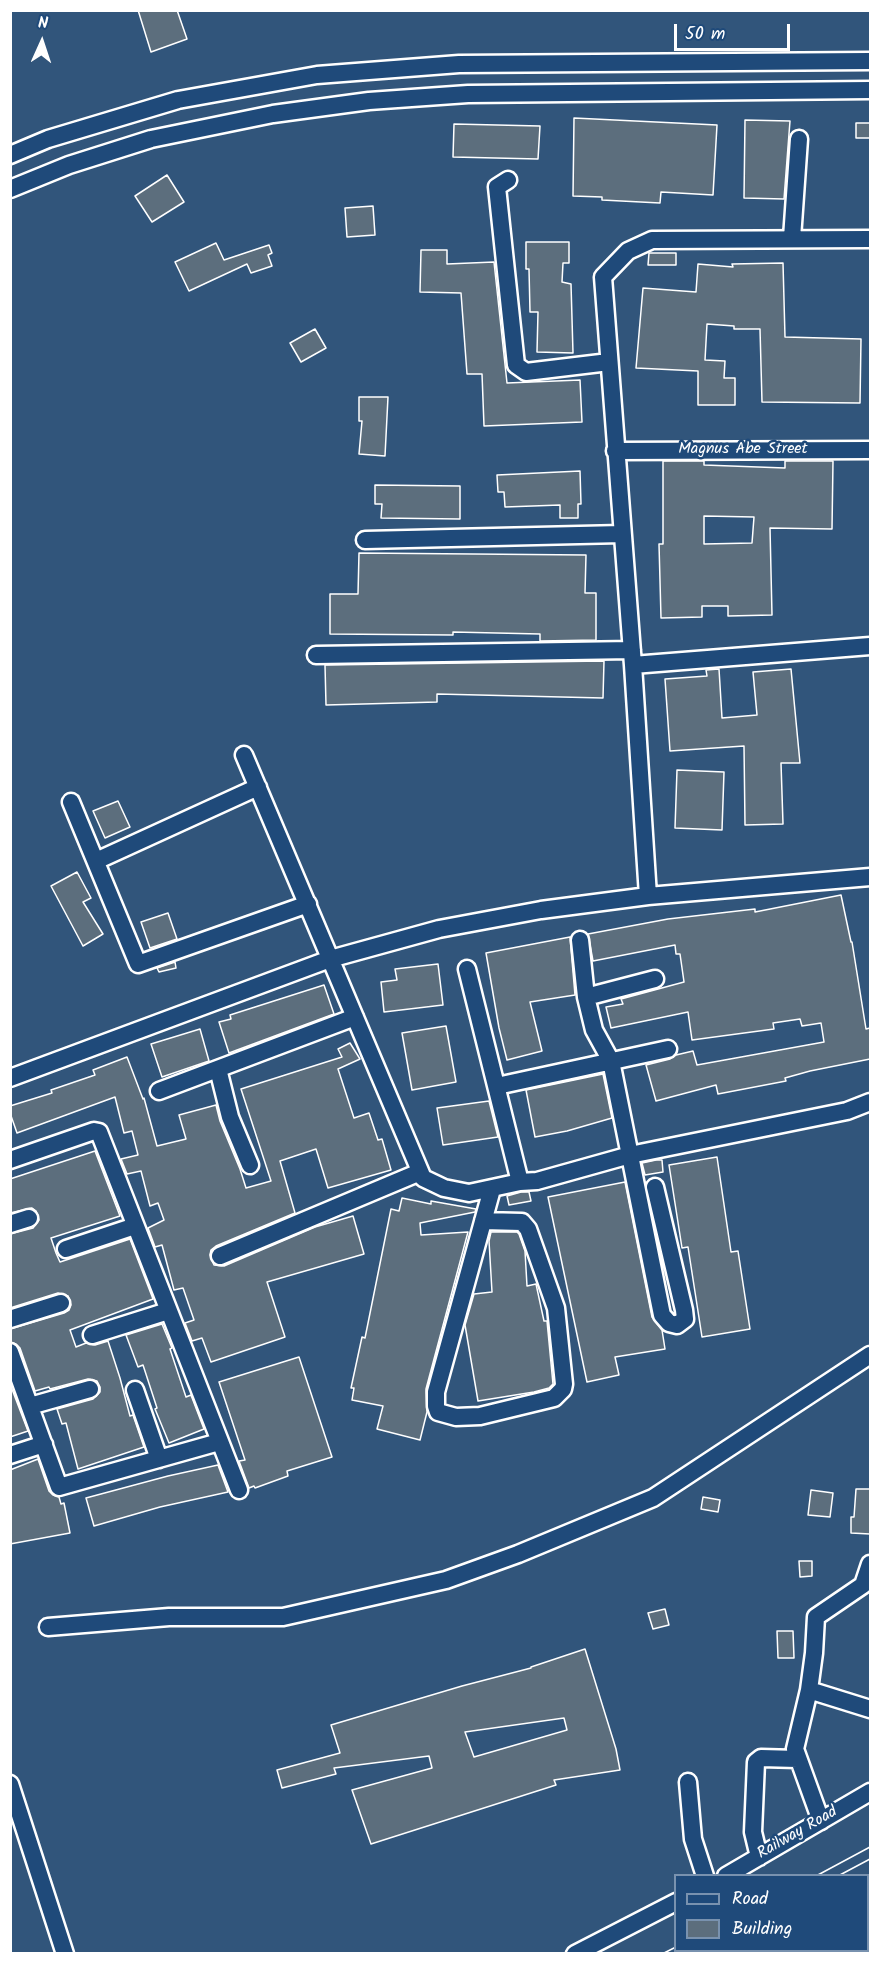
<!DOCTYPE html>
<style>
body{margin:0}
#map{position:relative;width:881px;height:1964px;overflow:hidden;background:#31557b;font-family:Kalam,sans-serif}
canvas{display:block}
.frame{position:absolute;inset:0;border:12px solid #fff;pointer-events:none}
.legend{position:absolute;left:674px;top:1874px;width:195px;height:78px;box-sizing:border-box;background:#1f4a7a;border:2px solid #7992af;margin:0;padding:8px 10px;list-style:none;font-size:18px;color:#fff}
.legend li{display:flex;align-items:center;gap:12px;height:30px}
.legend b{width:30px;border:2px solid #7992af}
.north{position:absolute;left:12px;top:12px;width:60px;height:60px;-webkit-text-stroke:4px #1f4a7a;paint-order:stroke;rotate:3deg;font-size:16px;font-weight:700;line-height:24px;text-align:center;color:#fff}
.north::after{content:'';display:block;margin:auto;width:21px;height:27px;background:#fff;clip-path:polygon(50% 0,100% 100%,50% 72%,0 100%)}
.scale{position:absolute;left:674px;top:24px;width:116px;height:27px;box-sizing:border-box;border:3px solid #fff;border-top:0;padding-left:8px;font-size:18px;line-height:21px;white-space:nowrap;color:#fff;-webkit-text-stroke:4px #1f4a7a;paint-order:stroke}
</style>
<div id="map">
<canvas width="881" height="1964"></canvas>
<div class="frame"></div>
<ul class="legend">
<li><b style="height:8px;background:#1f4a7a"></b>Road</li>
<li><b style="height:16px;background:#5c6e7d"></b>Building</li>
</ul>
<div class="north">N</div>
<div class="scale">50 m</div>
</div>
<script>
const c = document.querySelector('canvas').getContext('2d');
c.lineJoin = 'round';
function fill(path, color) {
  c.fillStyle = color;
  c.fill(path, 'evenodd');
}
function strokePath(path, color, width, dash) {
  c.strokeStyle = color;
  c.lineWidth = width;
  c.lineCap = dash ? 'butt' : 'round';
  c.setLineDash(dash || []);
  c.stroke(path);
}
function drawText(font, color, halo, rows, align = 'center') {
  c.font = font + ' Kalam,sans-serif';
  c.lineWidth = 5;
  c.setLineDash([]);
  c.textBaseline = 'middle';
  c.strokeStyle = halo;
  c.fillStyle = color;
  for (const [text, x, y, turn = 0] of rows) {
    c.save();
    c.translate(x, y);
    c.rotate((+turn || 0) * Math.PI / 180);
    c.textAlign = isNaN(turn) ? turn : align;
    if (halo) c.strokeText(text, 0, 0);
    c.fillText(text, 0, 0);
    c.restore();
  }
}
const building = new Path2D(`
 M 138,10 L 177,10 L 187,39 L 151,52 Z
 M 574,118 L 717,125 L 713,195 L 661,192 L 660,203 L 602,200 L 602,197 L 573,196 Z
 M 745,120 L 790,121 L 784,199 L 744,198 Z
 M 856,123 L 870,123 L 870,138 L 856,138 Z
 M 454,124 L 540,126 L 538,159 L 453,157 Z
 M 167,175 L 184,202 L 152,222 L 135,196 Z
 M 373,206 L 375,235 L 347,237 L 345,208 Z
 M 526,242 L 569,242 L 569,263 L 563,263 L 562,282 L 571,284 L 573,353 L 537,352 L 538,312 L 530,312 L 529,269 L 526,269 Z
 M 216,243 L 224,260 L 269,245 L 272,253 L 268,255 L 272,266 L 251,273 L 247,264 L 189,291 L 175,262 Z
 M 421,250 L 447,250 L 447,264 L 494,262 L 507,383 L 580,380 L 582,422 L 484,426 L 482,374 L 467,374 L 461,293 L 420,292 Z
 M 649,253 L 676,253 L 676,265 L 648,265 Z
 M 783,263 L 785,337 L 861,339 L 860,403 L 762,402 L 760,329 L 734,329 L 734,326 L 707,324 L 705,360 L 725,361 L 724,378 L 735,378 L 735,405 L 698,405 L 698,371 L 636,368 L 643,288 L 696,292 L 698,264 L 733,267 L 732,264 Z
 M 315,329 L 326,348 L 301,362 L 290,343 Z
 M 359,397 L 388,397 L 385,456 L 359,454 L 362,421 L 359,421 Z
 M 663,461 L 704,461 L 704,465 L 785,468 L 785,461 L 833,461 L 832,529 L 770,528 L 772,615 L 728,616 L 728,606 L 702,606 L 702,617 L 661,618 L 659,544 L 663,544 ZM 704,516 L 754,517 L 752,543 L 704,544 Z
 M 580,471 L 581,504 L 578,504 L 578,518 L 560,518 L 560,505 L 505,507 L 504,492 L 498,492 L 497,475 Z
 M 375,485 L 460,486 L 460,519 L 381,518 L 382,504 L 375,504 Z
 M 359,553 L 586,555 L 585,593 L 596,593 L 596,640 L 540,641 L 540,634 L 453,632 L 453,635 L 330,634 L 330,594 L 358,594 Z
 M 604,661 L 603,698 L 437,694 L 437,702 L 326,705 L 325,665 Z
 M 719,669 L 722,718 L 757,715 L 753,672 L 791,669 L 800,763 L 781,763 L 783,824 L 745,825 L 744,746 L 670,751 L 665,679 L 707,676 L 706,670 Z
 M 677,770 L 724,772 L 722,830 L 675,828 Z
 M 118,801 L 130,827 L 105,838 L 93,811 Z
 M 77,872 L 91,898 L 83,902 L 103,934 L 83,946 L 51,886 Z
 M 841,895 L 851,942 L 852,942 L 866,1029 L 870,1028 L 870,1059 L 810,1071 L 785,1078 L 786,1081 L 718,1094 L 716,1085 L 656,1101 L 646,1065 L 670,1059 L 676,1055 L 693,1051 L 697,1065 L 824,1042 L 821,1023 L 802,1026 L 800,1019 L 773,1023 L 774,1029 L 692,1040 L 688,1012 L 611,1028 L 606,1007 L 623,1004 L 621,999 L 684,982 L 680,954 L 676,954 L 675,945 L 593,961 L 588,934 L 668,919 L 755,909 L 755,912 Z
 M 168,913 L 177,939 L 150,948 L 141,922 Z
 M 570,937 L 575,995 L 530,1002 L 542,1051 L 507,1060 L 499,1028 L 486,953 Z
 M 175,962 L 176,968 L 159,972 L 157,968 Z
 M 438,964 L 443,1005 L 384,1012 L 381,982 L 397,980 L 395,969 Z
 M 324,985 L 334,1014 L 229,1053 L 219,1022 L 231,1019 L 230,1015 Z
 M 446,1026 L 456,1082 L 412,1090 L 402,1033 Z
 M 200,1029 L 209,1061 L 162,1077 L 151,1044 Z
 M 350,1043 L 360,1059 L 338,1069 L 354,1118 L 369,1113 L 378,1140 L 382,1139 L 391,1170 L 328,1188 L 316,1149 L 280,1161 L 295,1213 L 216,1246 L 211,1250 L 210,1255 L 214,1265 L 224,1266 L 315,1227 L 353,1216 L 364,1254 L 267,1282 L 285,1337 L 211,1362 L 202,1338 L 192,1341 L 185,1323 L 194,1320 L 183,1288 L 174,1290 L 162,1245 L 155,1247 L 148,1228 L 164,1220 L 158,1203 L 150,1206 L 141,1171 L 127,1174 L 121,1159 L 138,1155 L 132,1131 L 124,1133 L 115,1097 L 17,1133 L 10,1113 L 10,1106 L 52,1093 L 51,1090 L 95,1075 L 93,1070 L 127,1057 L 143,1099 L 144,1098 L 157,1146 L 186,1139 L 179,1115 L 216,1105 L 220,1121 L 240,1169 L 246,1188 L 271,1181 L 241,1089 L 342,1057 L 338,1049 Z
 M 603,1074 L 612,1118 L 567,1131 L 535,1137 L 526,1090 Z
 M 489,1101 L 498,1137 L 443,1145 L 437,1108 Z
 M 95,1151 L 120,1216 L 51,1238 L 56,1253 L 60,1262 L 130,1239 L 153,1299 L 70,1330 L 76,1347 L 86,1343 L 95,1345 L 108,1341 L 120,1378 L 130,1416 L 133,1415 L 144,1447 L 78,1469 L 66,1423 L 62,1424 L 57,1409 L 93,1399 L 100,1392 L 100,1387 L 97,1381 L 88,1379 L 50,1389 L 49,1387 L 35,1391 L 20,1348 L 16,1344 L 10,1342 L 10,1329 L 64,1313 L 69,1310 L 71,1305 L 68,1296 L 58,1293 L 10,1308 L 10,1234 L 33,1228 L 39,1220 L 36,1211 L 32,1208 L 10,1213 L 10,1179 Z
 M 717,1157 L 731,1252 L 738,1251 L 750,1329 L 702,1337 L 688,1247 L 682,1248 L 669,1165 Z
 M 656,1160 L 662,1160 L 663,1172 L 645,1175 L 642,1163 Z
 M 625,1182 L 652,1317 L 662,1330 L 665,1349 L 615,1357 L 619,1375 L 587,1382 L 548,1197 Z
 M 521,1192 L 529,1192 L 531,1201 L 509,1205 L 507,1196 Z
 M 402,1198 L 431,1204 L 431,1201 L 476,1209 L 475,1212 L 420,1223 L 421,1235 L 468,1232 L 426,1389 L 427,1412 L 420,1440 L 377,1429 L 383,1406 L 352,1400 L 354,1388 L 351,1388 L 362,1337 L 365,1338 L 391,1209 L 399,1211 Z
 M 491,1232 L 517,1232 L 519,1234 L 525,1251 L 527,1286 L 536,1284 L 544,1321 L 547,1321 L 553,1384 L 549,1388 L 534,1392 L 478,1401 L 465,1325 L 474,1294 L 492,1292 L 489,1241 Z
 M 162,1324 L 172,1348 L 170,1349 L 186,1397 L 191,1395 L 204,1429 L 169,1443 L 155,1409 L 157,1408 L 143,1365 L 138,1367 L 126,1335 Z
 M 299,1357 L 332,1457 L 287,1471 L 288,1476 L 255,1488 L 254,1486 L 249,1488 L 239,1461 L 245,1460 L 219,1382 Z
 M 10,1384 L 28,1431 L 10,1437 Z
 M 38,1459 L 49,1491 L 53,1495 L 59,1497 L 61,1504 L 64,1503 L 70,1533 L 10,1544 L 10,1470 Z
 M 218,1465 L 228,1492 L 160,1507 L 94,1526 L 86,1498 L 168,1476 Z
 M 856,1489 L 870,1489 L 870,1534 L 851,1533 L 851,1517 L 854,1517 Z
 M 811,1490 L 833,1493 L 830,1517 L 808,1515 Z
 M 703,1497 L 720,1500 L 718,1512 L 701,1509 Z
 M 799,1561 L 812,1561 L 812,1576 L 800,1577 Z
 M 665,1609 L 669,1625 L 653,1629 L 648,1613 Z
 M 777,1631 L 793,1631 L 794,1658 L 778,1658 Z
 M 585,1649 L 616,1749 L 620,1770 L 554,1780 L 556,1785 L 371,1844 L 352,1790 L 432,1768 L 429,1756 L 334,1768 L 336,1774 L 282,1788 L 277,1770 L 340,1753 L 331,1725 L 462,1686 L 531,1668 L 531,1667 ZM 564,1718 L 567,1730 L 474,1757 L 465,1732 Z`);
fill(building, '#5c6e7d');
strokePath(building, '#fff', 1.5);
const minor = new Path2D(`
 M 10,155 L 48,139 L 178,100 L 317,75 L 459,64 L 870,61
 M 508,180 L 497,187 L 516,365 L 526,372 L 609,362
 M 10,189 L 69,165 L 151,139 L 273,114 L 369,101 L 468,94 L 870,90
 M 792,238 L 799,139
 M 615,451 L 870,450
 M 365,540 L 622,534
 M 316,655 L 632,650
 M 633,665 L 870,646
 M 244,755 L 423,1178 L 444,1188 L 469,1193 L 520,1182 L 537,1181 L 630,1155 L 847,1111 L 870,1102
 M 71,802 L 138,964 L 308,904
 M 96,861 L 258,787
 M 648,896 L 633,665 L 603,277 L 628,251 L 652,240 L 870,239
 M 580,940 L 586,997 L 594,1030 L 611,1061 L 662,1315 L 669,1323 L 677,1325 L 685,1319 L 684,1310 L 655,1187
 M 467,969 L 520,1182
 M 586,997 L 655,979
 M 218,1069 L 230,1117 L 250,1165
 M 10,1078 L 330,959 L 439,929 L 541,910 L 648,896 L 870,877
 M 497,1086 L 668,1049
 M 159,1091 L 355,1017
 M 10,1160 L 94,1131 L 99,1132 L 239,1490
 M 483,1221 L 522,1222 L 528,1229 L 556,1308 L 564,1384 L 563,1389 L 554,1398 L 480,1416 L 456,1417 L 438,1412 L 436,1406 L 436,1392 L 492,1189
 M 10,1224 L 29,1218
 M 66,1249 L 135,1226
 M 220,1256 L 420,1172
 M 10,1319 L 61,1303
 M 92,1335 L 168,1311
 M 10,1352 L 59,1487 L 219,1442
 M 135,1390 L 159,1459
 M 30,1406 L 90,1389
 M 10,1455 L 44,1444
 M 48,1627 L 169,1617 L 283,1617 L 446,1580 L 518,1554 L 653,1498 L 870,1355
 M 809,1690 L 870,1709
 M 688,1782 L 693,1839 L 705,1876
 M 10,1784 L 65,1954
 M 821,1821 L 795,1749 L 809,1690 L 814,1653 L 816,1617 L 863,1585 L 870,1564
 M 759,1857 L 753,1832 L 756,1762 L 761,1758 L 797,1759
 M 726,1876 L 870,1792
 M 575,1954 L 676,1902`);
strokePath(minor, '#fff', 21);
strokePath(minor, '#1f4a7a', 16);
strokePath(new Path2D(`
 M 816,1876 L 870,1847
 M 838,1876 L 870,1859
 M 662,1954 L 676,1947
 M 686,1954 L 692,1950`), '#fff', 1.5);
drawText('16px', '#fff', '#1f4a7a', [
 ["Magnus Abe Street",743,450],
 ["Railway Road",798,1834,-30]
]);
</script>
